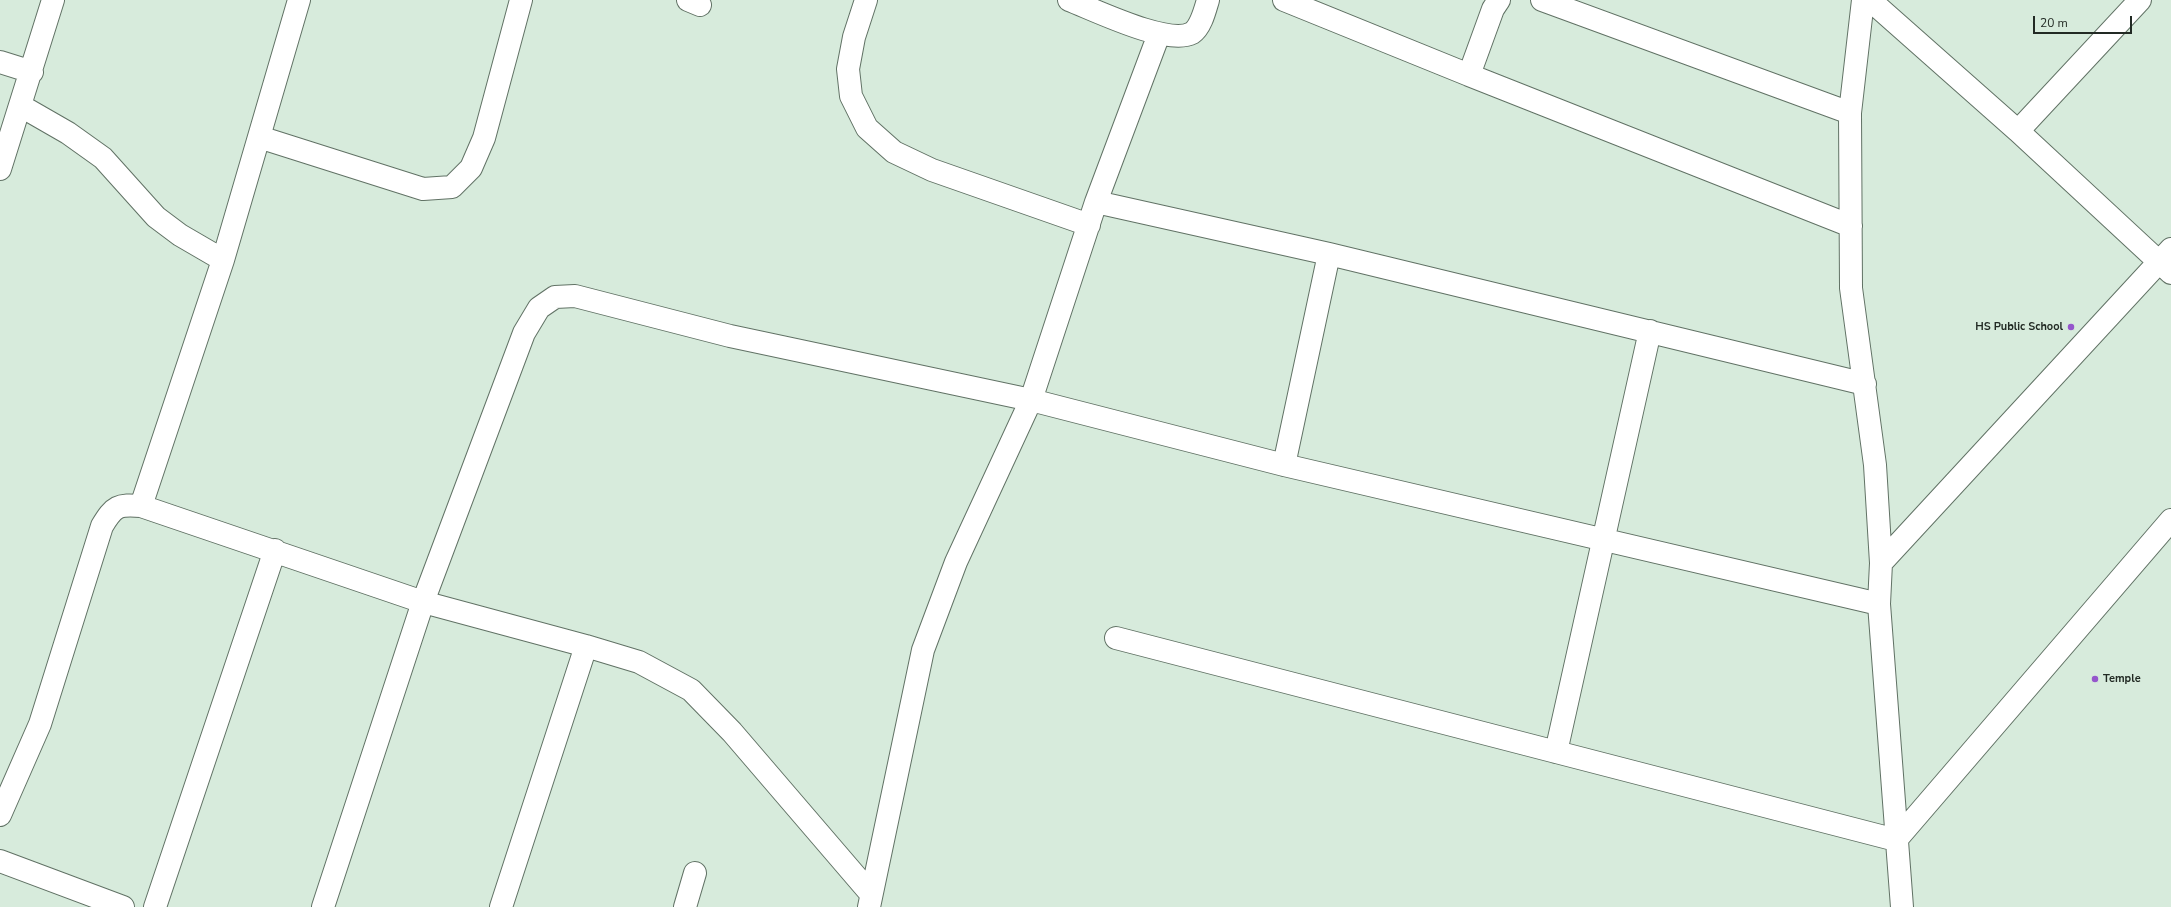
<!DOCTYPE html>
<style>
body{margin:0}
#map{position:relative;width:2171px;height:907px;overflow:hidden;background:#d7ebdc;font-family:"Nunito Sans",sans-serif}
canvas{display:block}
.scale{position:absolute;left:2033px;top:16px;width:99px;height:18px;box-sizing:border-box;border:2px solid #222a24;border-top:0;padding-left:5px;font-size:12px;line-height:14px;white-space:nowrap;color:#222a24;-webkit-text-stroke:3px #d7ebdc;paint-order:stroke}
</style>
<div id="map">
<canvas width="2171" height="907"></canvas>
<div class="scale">20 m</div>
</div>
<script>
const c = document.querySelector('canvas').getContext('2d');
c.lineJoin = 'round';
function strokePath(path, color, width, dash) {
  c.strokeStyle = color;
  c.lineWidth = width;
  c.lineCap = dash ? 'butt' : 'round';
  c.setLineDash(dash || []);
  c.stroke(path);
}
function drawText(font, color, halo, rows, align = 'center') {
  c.font = font + ' "Nunito Sans",sans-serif';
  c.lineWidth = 4;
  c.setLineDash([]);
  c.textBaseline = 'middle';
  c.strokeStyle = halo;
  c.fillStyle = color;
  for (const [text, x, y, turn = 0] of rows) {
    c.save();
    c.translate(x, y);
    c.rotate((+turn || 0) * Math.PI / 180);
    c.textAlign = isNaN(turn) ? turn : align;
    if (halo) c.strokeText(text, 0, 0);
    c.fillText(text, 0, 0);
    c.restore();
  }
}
const street = new Path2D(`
 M 688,0 L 700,5
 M 866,0 L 854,37 L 848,69 L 851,96 L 867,128 L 894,152 L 932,170 L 1089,225
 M 1069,0 C 1095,10 1168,46 1192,33 C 1201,27 1205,10 1208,0
 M 1284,0 L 1469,75 L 1493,9 L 1499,0
 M 1542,0 L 1850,113
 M 1863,0 L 1850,113 L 1851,288 L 1875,465 L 1881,563 L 1879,604 L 1902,907
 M 1870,0 L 2018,131 L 2171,273
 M 0,62 L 32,72
 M 1469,75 L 1851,226
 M 21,106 L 68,133 L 103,158 L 156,217 L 180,235 L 223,260
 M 2018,131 L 2140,0
 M 259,137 L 423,189 L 452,187 L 471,168 L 484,138 L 521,0
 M 0,169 L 53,0
 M 1096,202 L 1329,254 L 1865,384
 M 1284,465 L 1329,254
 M 141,506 L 423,602 L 586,646 L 639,662 L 691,690 L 732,732 L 871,894
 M 1881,563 L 2171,249
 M 1116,638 L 1896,840 L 2171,520
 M 1556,752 L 1650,331
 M 0,815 L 40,724 L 102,526 C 114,506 118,504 141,506 L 223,260 L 299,0
 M 0,861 L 123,907
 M 155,907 L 275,550
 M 323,907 L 423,602 L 524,333 L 539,308 L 555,297 L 575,296 L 730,336 L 1031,400 L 1284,465 L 1879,604
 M 501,907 L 586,646
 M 685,907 L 695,873
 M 869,907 L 923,650 L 956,562 L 1031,400 L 1096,202 L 1159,34`);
strokePath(street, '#617265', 24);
strokePath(street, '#fff', 22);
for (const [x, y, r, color] of [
 [2071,327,4,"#9556cc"],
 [2095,679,4,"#9556cc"]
]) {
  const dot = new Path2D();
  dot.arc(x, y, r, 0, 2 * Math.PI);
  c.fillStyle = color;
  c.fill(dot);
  strokePath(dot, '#d7ebdc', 1.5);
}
drawText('bold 11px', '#222a24', '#d7ebdc', [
 ["HS Public School",2063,327],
 ["Temple",2103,679,"left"]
], 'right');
</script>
